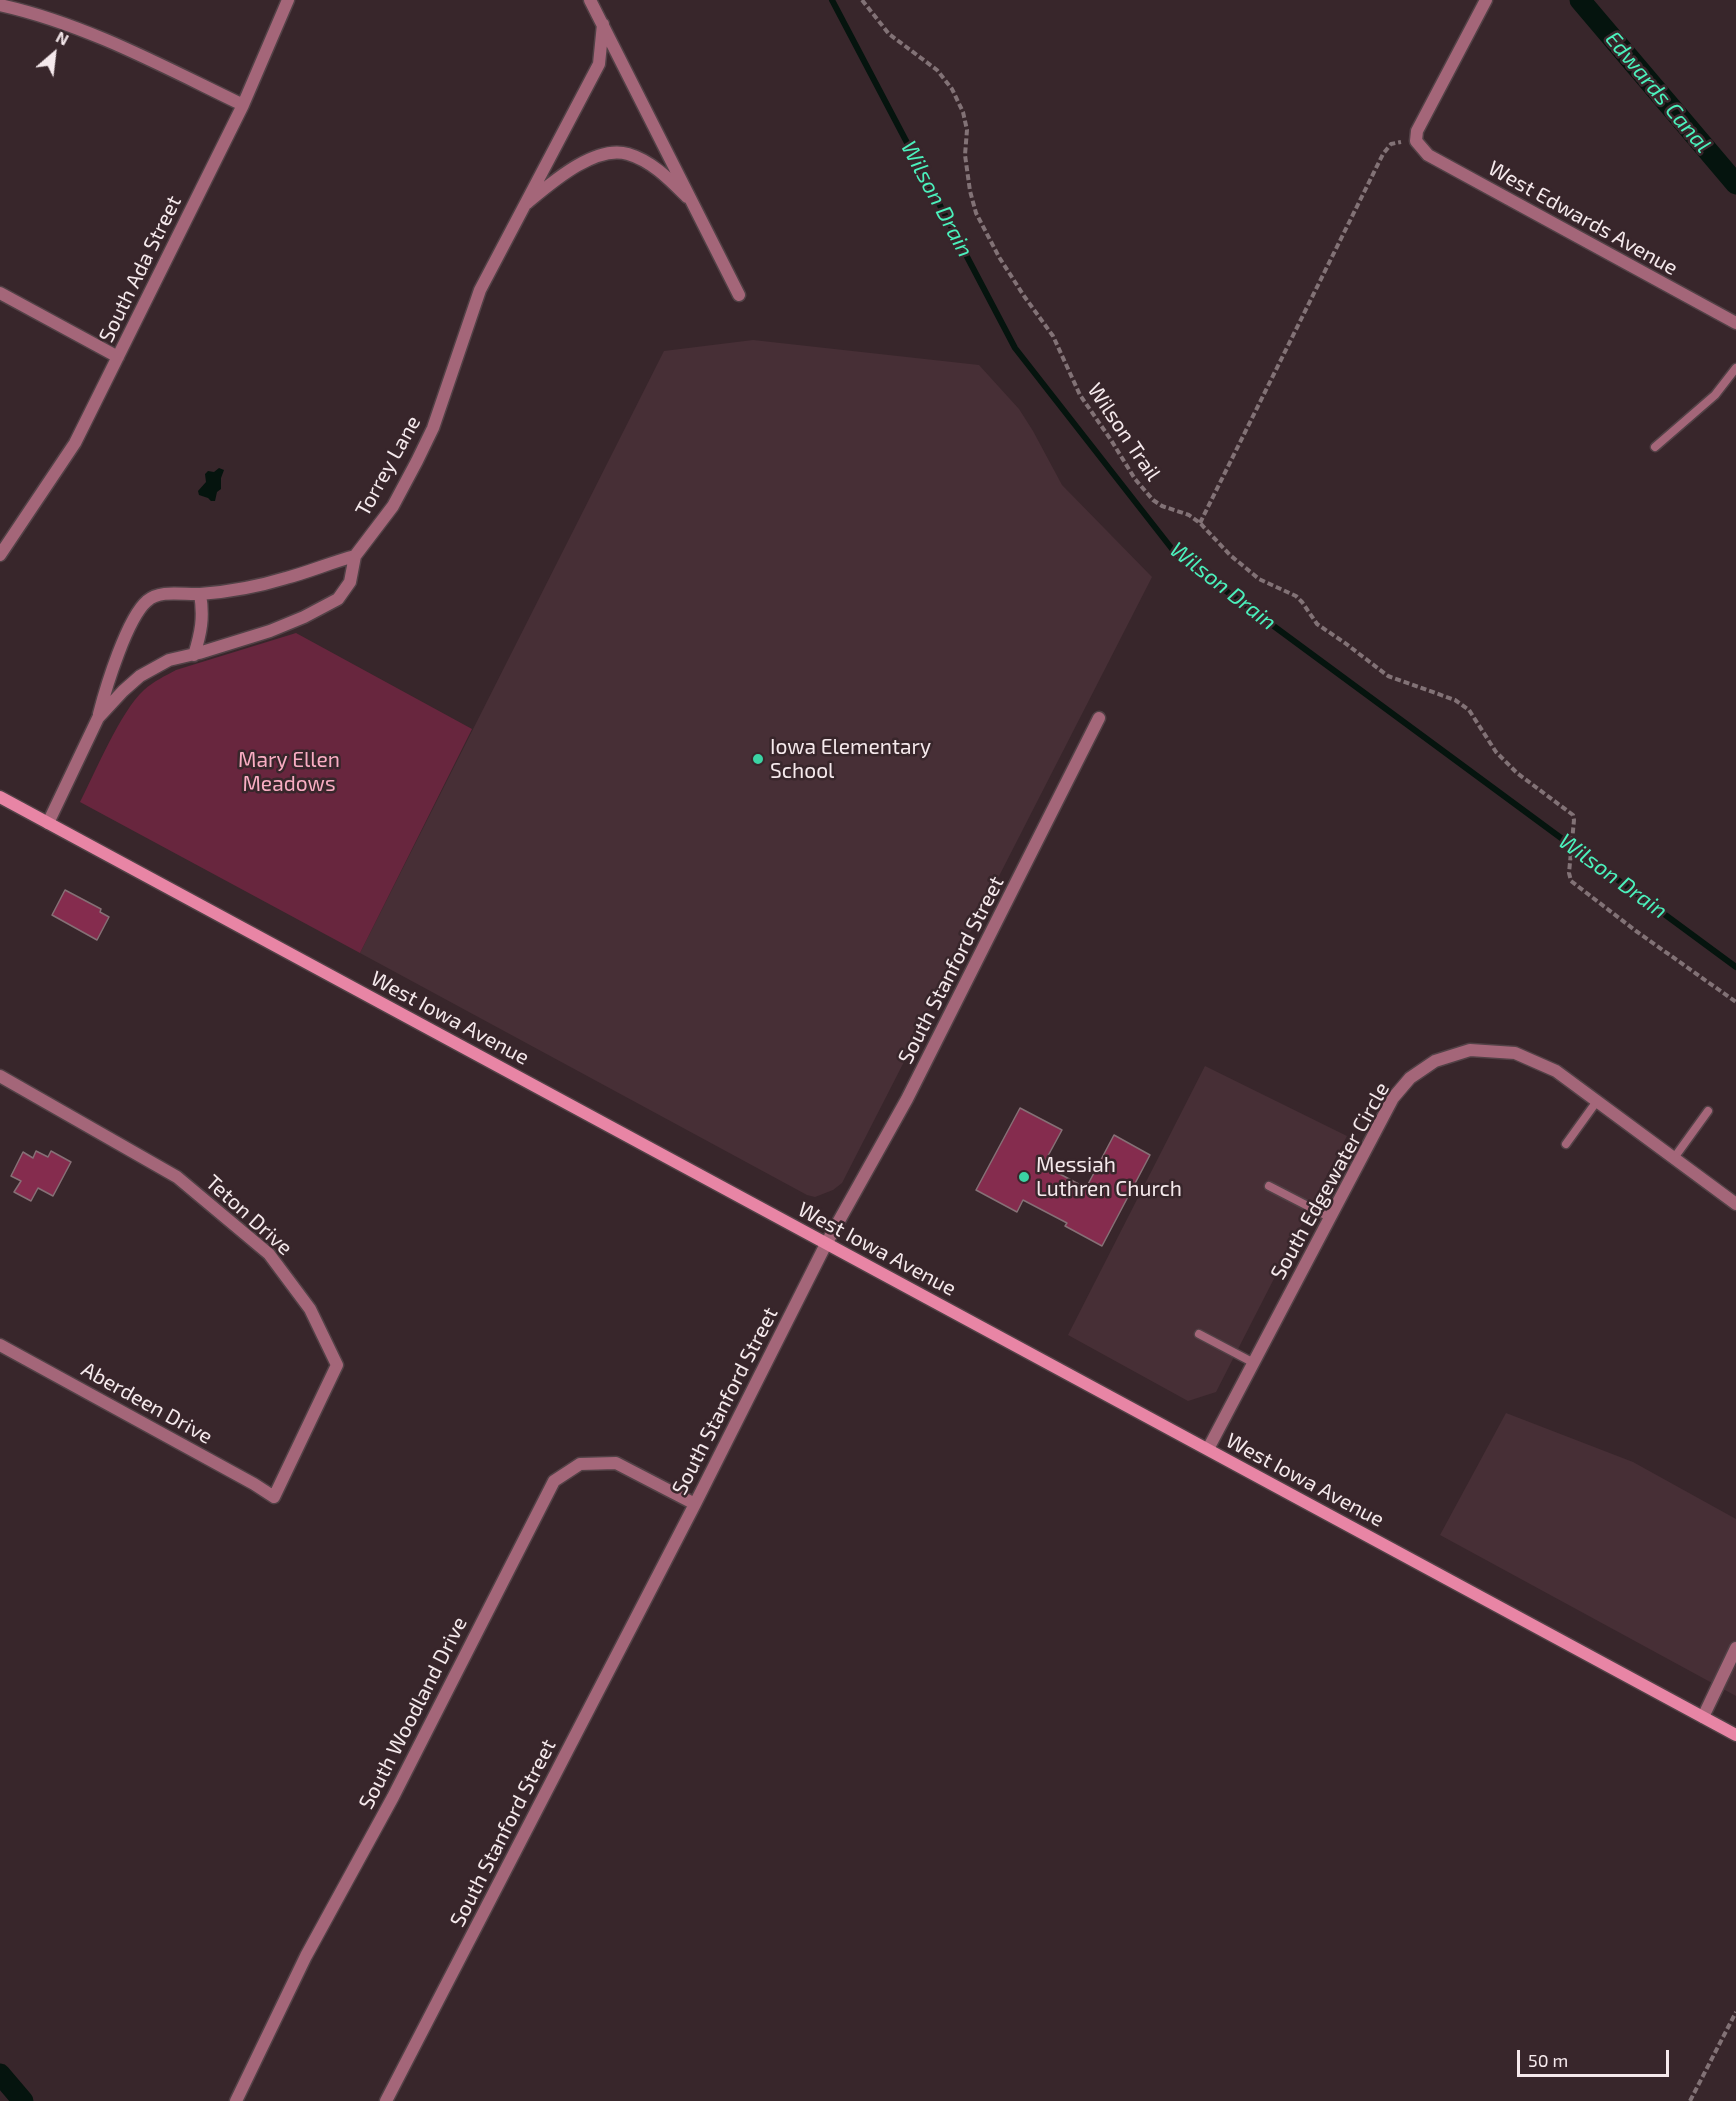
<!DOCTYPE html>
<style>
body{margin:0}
#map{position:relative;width:1736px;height:2101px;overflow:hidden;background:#38262b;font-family:"Exo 2",sans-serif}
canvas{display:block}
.north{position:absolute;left:24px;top:24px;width:60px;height:60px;-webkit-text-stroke:4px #38262b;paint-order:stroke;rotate:28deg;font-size:16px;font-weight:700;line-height:24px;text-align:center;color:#f5e9ec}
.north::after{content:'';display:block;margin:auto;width:21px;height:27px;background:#f5e9ec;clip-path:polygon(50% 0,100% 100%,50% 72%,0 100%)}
.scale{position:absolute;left:1517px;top:2050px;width:152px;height:27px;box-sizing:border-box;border:3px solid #f5e9ec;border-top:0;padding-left:8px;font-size:18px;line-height:21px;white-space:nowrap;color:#f5e9ec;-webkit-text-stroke:4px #38262b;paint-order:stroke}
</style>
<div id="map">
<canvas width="1736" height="2101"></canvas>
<div class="north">N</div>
<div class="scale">50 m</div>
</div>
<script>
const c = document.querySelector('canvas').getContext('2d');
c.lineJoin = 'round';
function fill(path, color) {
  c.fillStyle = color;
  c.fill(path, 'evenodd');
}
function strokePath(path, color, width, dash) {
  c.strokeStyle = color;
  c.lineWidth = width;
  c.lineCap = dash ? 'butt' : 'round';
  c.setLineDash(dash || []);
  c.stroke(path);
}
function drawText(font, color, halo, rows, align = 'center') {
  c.font = font + ' "Exo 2",sans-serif';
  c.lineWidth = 5;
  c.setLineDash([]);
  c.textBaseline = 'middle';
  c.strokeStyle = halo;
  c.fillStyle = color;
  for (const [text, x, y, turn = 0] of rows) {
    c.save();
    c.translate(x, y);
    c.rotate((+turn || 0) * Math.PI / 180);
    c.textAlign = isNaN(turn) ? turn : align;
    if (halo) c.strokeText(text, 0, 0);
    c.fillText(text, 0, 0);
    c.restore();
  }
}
fill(new Path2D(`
 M 753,340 L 979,365 L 1019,409 L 1033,431 L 1062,485 L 1152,577 L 842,1183 L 833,1190 L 815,1197 L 807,1195 L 360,953 L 664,351 Z
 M 1205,1066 L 1347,1136 L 1216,1392 L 1188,1401 L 1068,1335 Z
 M 1506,1413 L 1633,1462 L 1736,1519 L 1736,1696 L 1440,1535 Z`), '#472f36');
fill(new Path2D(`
 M 296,633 L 472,729 L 360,953 L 80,802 C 96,771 120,712 144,690 C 154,681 165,676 176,670 Z`), '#68263e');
fill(new Path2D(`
 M 219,468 L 224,470 L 221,478 L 221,489 L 217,492 L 215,501 L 211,501 L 208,498 L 199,495 L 198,491 L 206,482 L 205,474 L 208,471 L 214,472 Z`), '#05140e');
strokePath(new Path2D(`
 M 832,0 L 1015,348 L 1176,554 L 1736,967`), '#05140e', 6);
strokePath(new Path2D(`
 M 1580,0 L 1736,184
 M 0,2074 L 23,2101`), '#05140e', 21);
const building = new Path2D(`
 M 65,890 L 101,909 L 100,912 L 109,917 L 97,940 L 52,915 Z
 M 1020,1108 L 1062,1130 L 1043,1165 L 1086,1188 L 1114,1135 L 1150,1155 L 1102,1246 L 1065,1226 L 1067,1223 L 1023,1200 L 1017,1212 L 976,1190 Z
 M 36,1151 L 48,1157 L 51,1151 L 71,1162 L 53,1196 L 38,1188 L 31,1201 L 14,1192 L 21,1181 L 11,1176 L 23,1152 L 33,1158 Z`);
fill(building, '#852c4e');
strokePath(building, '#867076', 1.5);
const lane = new Path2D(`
 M 1655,447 L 1715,395 L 1736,368
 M 1566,1144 L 1597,1101
 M 1674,1158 L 1708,1111
 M 1269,1186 L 1331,1218
 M 1199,1334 L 1254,1363`);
const street = new Path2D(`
 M 590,0 L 739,295
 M 1486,0 L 1417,131 L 1416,141 L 1428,155 L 1736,323
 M 0,5 C 86,24 164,67 243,105
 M 527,203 C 550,184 595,144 628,154 C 652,161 670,180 687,197
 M 0,293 L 118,357
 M 0,555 L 75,443 L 243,105 L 288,0
 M 194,655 C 201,633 204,617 200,594
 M 99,714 C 106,687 127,618 147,601 C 160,589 184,595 200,594 C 227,592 260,586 286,578 C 309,572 332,562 355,556
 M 48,823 L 98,718 L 123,691 L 140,676 L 169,660 L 199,653 L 270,631 L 304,617 L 338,599 L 350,582 L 355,556 L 393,506 L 417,461 L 433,428 L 480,290 L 599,64 L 603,24
 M 0,1076 L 177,1177 L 269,1254 L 310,1309 L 337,1365 L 274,1497 L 254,1484 L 0,1345
 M 1208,1449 L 1393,1098 L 1410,1078 L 1435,1061 L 1470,1050 L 1515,1053 L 1556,1071 L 1736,1204
 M 1703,1717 L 1736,1648
 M 236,2101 L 306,1956 L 393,1797 L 554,1481 L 580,1464 L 616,1463 L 695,1504
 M 386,2101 L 695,1504 L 826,1244 L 907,1099 L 1099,718`);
const secondary = new Path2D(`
 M 0,797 L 1736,1735`);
strokePath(lane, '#524146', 11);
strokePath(street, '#524146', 15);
strokePath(secondary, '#524146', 15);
strokePath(new Path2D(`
 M 862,0 L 889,34 L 937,70 L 952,89 L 963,112 L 967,130 L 965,155 L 970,191 L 976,213 L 999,257 L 1024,296 L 1053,336 L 1080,395 L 1111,440 L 1135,479 L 1153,500 L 1162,506 L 1189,515 L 1200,523 L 1230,555 L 1259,579 L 1296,596 L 1302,602 L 1317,624 L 1345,643 L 1388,676 L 1455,700 L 1469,710 L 1496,752 L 1517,773 L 1573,815 L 1574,820 L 1569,873 L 1571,881 L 1636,931 L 1736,1002
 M 1200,523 L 1383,154 L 1391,144 L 1401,142
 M 1690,2101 L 1736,2012`), '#827276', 4, [6, 3]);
strokePath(lane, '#a46679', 8);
strokePath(street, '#a46679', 12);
strokePath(secondary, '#e885a5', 12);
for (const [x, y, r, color] of [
 [758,759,6,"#3bd4a4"],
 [1024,1177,6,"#3bd4a4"]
]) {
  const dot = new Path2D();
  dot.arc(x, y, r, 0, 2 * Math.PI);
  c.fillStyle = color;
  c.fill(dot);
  strokePath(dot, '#38262b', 2);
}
drawText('21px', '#f5e9ec', '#38262b', [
 ["West Edwards Avenue",1583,218,29],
 ["South Ada Street",140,269,-64],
 ["Wilson Trail",1124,432,56],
 ["Torrey Lane",388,466,-61],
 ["South Stanford Street",951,970,-63],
 ["West Iowa Avenue",450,1018,28],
 ["South Edgewater Circle",1330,1181,-61],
 ["Teton Drive",249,1215,42],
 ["West Iowa Avenue",877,1249,28],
 ["South Stanford Street",725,1401,-63],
 ["Aberdeen Drive",147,1403,29],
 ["West Iowa Avenue",1305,1480,28],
 ["South Woodland Drive",413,1713,-63],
 ["South Stanford Street",503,1833,-63]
]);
drawText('21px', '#f5e9ec', '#38262b', [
 ["Iowa Elementary",770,747],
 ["School",770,771],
 ["Messiah",1036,1165],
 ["Luthren Church",1036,1189]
], 'left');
drawText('21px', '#f9adc3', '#38262b', [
 ["Mary Ellen",289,760],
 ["Meadows",289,784]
]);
drawText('italic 22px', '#4bf1bc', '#38262b', [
 ["Edwards Canal",1658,92,50],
 ["Wilson Drain",937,199,62],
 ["Wilson Drain",1223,586,38],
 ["Wilson Drain",1613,876,36]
]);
</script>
